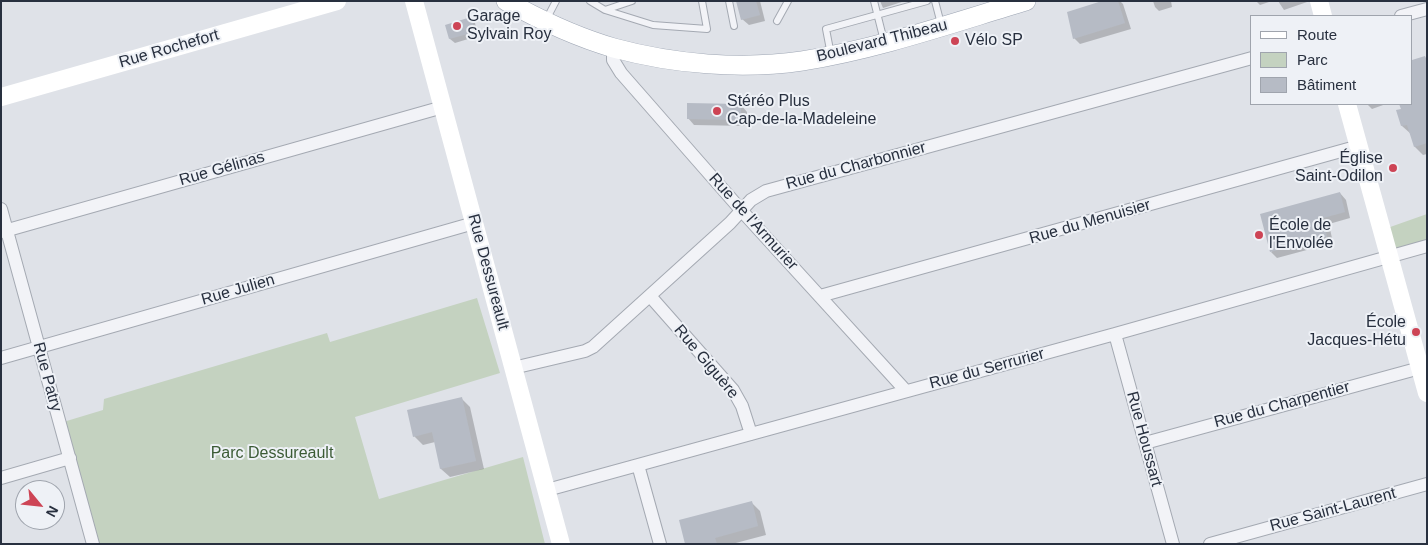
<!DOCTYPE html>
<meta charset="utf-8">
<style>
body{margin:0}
#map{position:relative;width:1428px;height:545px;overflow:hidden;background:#dfe2e8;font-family:Helvetica,sans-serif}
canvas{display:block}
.frame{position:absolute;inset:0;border:2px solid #28303f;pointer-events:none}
.legend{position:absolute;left:1250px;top:15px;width:162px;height:90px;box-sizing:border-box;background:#eef1f6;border:1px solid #9fa4ad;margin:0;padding:6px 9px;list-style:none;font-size:15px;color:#28303f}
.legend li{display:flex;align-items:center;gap:10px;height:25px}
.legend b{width:25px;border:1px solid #9fa4ad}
.north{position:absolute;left:15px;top:480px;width:50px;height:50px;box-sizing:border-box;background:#eef1f6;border:1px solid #9fa4ad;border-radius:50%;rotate:118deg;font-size:14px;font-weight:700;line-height:20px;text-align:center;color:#28303f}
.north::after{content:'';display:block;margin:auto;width:18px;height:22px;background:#cd4455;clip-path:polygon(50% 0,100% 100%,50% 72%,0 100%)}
</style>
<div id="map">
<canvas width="1428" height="545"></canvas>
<div class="frame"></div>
<ul class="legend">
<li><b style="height:6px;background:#fff"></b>Route</li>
<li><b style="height:14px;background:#c4d2c0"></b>Parc</li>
<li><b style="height:14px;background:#b6bbc5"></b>Bâtiment</li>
</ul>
<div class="north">N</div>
</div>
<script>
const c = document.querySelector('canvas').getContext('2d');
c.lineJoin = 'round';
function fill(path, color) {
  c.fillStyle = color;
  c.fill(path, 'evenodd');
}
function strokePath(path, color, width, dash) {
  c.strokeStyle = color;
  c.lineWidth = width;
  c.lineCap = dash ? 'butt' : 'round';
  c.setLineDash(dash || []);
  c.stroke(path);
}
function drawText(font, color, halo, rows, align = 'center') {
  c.font = font + ' Helvetica,sans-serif';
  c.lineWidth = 4;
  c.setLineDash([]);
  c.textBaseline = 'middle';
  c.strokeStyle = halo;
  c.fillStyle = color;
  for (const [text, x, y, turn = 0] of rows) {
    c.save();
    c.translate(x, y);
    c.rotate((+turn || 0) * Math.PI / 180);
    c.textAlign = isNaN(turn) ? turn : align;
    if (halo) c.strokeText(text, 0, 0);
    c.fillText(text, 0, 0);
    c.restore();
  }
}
fill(new Path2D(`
 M 1427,214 L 1427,243 L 1382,255 L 1376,232 Z
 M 477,298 L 500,373 L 355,417 L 379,499 L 523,457 L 545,544 L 94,544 L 60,423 L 103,410 L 104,399 L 327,333 L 330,342 Z`), '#c4d2c0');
fill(new Path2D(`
 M 738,1 L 760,1 L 765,21 L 749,25 L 742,19 Z
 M 880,1 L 905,1 L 883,8 Z
 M 1106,1 L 1120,1 L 1123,4 L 1131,29 L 1080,44 L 1074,38 Z
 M 1153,1 L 1171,1 L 1172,7 L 1159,11 L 1155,7 Z
 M 1256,1 L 1272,1 L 1260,5 Z
 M 1278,1 L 1310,1 L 1284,10 Z
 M 470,19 L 475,23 L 478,36 L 455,43 L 450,39 L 447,26 Z
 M 1425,57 L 1427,60 L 1427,154 L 1423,155 L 1415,147 L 1411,134 L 1402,126 L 1402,110 L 1401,104 L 1412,104 L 1412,61 Z
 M 1367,104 L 1386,104 L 1372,109 Z
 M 741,105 L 747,112 L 747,126 L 694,125 L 688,118 Z
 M 1340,193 L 1346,200 L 1350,218 L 1329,224 L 1333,243 L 1277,258 L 1271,252 Z
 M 461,398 L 470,407 L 484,469 L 450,477 L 441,469 L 435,442 L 423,445 L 414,436 Z
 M 751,502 L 760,511 L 766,535 L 732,544 L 687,544 Z`), '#0003');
fill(new Path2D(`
 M 736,1 L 756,1 L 760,15 L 741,20 Z
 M 1102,1 L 1118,1 L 1125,23 L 1073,39 L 1067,12 Z
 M 471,17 L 475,32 L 449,39 L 445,25 Z
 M 1425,56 L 1427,62 L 1427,143 L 1414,147 L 1407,125 L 1401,126 L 1396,110 L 1401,109 L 1399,104 L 1412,104 L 1412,60 Z
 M 687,103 L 741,104 L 741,120 L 687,119 Z
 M 1340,192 L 1345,212 L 1323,218 L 1327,237 L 1270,252 L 1260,214 Z
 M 462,397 L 476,461 L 440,469 L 432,432 L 413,437 L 407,410 Z
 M 752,501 L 758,526 L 715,538 L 717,544 L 685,544 L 679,520 Z`), '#b6bbc5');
const lane = new Path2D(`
 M 590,1 L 605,10 L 632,1
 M 729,1 L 734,26
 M 874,1 L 884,41
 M 935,1 L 941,24
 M 605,10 L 653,25 L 707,29 L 702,1
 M 546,20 L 556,1
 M 777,21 L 788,1
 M 831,55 L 826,29 L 927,1`);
const street = new Path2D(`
 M 1401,16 L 1427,9
 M 613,47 L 613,60 L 621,73 L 741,210 L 906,391
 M 1,209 L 93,544
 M 1,232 L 443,107
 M 650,296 L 733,390 L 742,406 L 751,434
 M 820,296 L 1359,146
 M 1115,334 L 1173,544
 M 1,358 L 474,223
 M 513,368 L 585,351 L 593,347 L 730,223 L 751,200 L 766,191 L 1252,58
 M 1145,443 L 1420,368
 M 638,465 L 660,544
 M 1,478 L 70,458
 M 547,490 L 1115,334 L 1427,246
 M 1210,544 L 1427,484`);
const primary = new Path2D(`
 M 506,1 C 540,20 576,37 614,48 C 673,64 741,70 802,61 C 878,49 952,23 1026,1`);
strokePath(lane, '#a4a9b2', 8);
strokePath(street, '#a4a9b2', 14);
strokePath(primary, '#9ea6b4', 20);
strokePath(lane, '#f2f3f7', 6);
strokePath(street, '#f2f3f7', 12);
strokePath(new Path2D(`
 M 414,1 L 561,544
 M 1319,1 L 1323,16
 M 1,97 L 337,1
 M 1347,104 L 1427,393`), '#fff', 18);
strokePath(primary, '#fff', 19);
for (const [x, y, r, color] of [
 [457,26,5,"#cd4455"],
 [955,41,5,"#cd4455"],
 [717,111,5,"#cd4455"],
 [1393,168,5,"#cd4455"],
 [1259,235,5,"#cd4455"],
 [1416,332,5,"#cd4455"]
]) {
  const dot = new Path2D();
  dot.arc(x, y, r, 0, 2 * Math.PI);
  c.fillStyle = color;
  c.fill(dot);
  strokePath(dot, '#eef1f6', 2);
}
drawText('16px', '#28303f', '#eef1f6', [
 ["Garage",467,17],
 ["Sylvain Roy",467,35],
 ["Vélo SP",965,41],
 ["Stéréo Plus",727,102],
 ["Cap-de-la-Madeleine",727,120],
 ["Église",1383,159,"right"],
 ["Saint-Odilon",1383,177,"right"],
 ["École de",1269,226],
 ["l'Envolée",1269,244],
 ["École",1406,323,"right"],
 ["Jacques-Hétu",1406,341,"right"]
], 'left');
drawText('16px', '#28303f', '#eef1f6', [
 ["Boulevard Thibeau",882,41,-14],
 ["Rue Rochefort",169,49,-16],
 ["Rue du Charbonnier",856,166,-15],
 ["Rue Gélinas",222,169,-16],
 ["Rue de l'Armurier",753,222,48],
 ["Rue du Menuisier",1090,222,-16],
 ["Rue Dessureault",488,272,75],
 ["Rue Julien",238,290,-16],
 ["Rue Giguère",706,362,50],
 ["Rue du Serrurier",987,369,-15],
 ["Rue Patry",47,377,75],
 ["Rue du Charpentier",1282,405,-15],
 ["Rue Houssart",1144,439,75],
 ["Rue Saint-Laurent",1333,510,-15]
]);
drawText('16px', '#3b5b35', '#eef1f6', [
 ["Parc Dessureault",272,454]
]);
</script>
